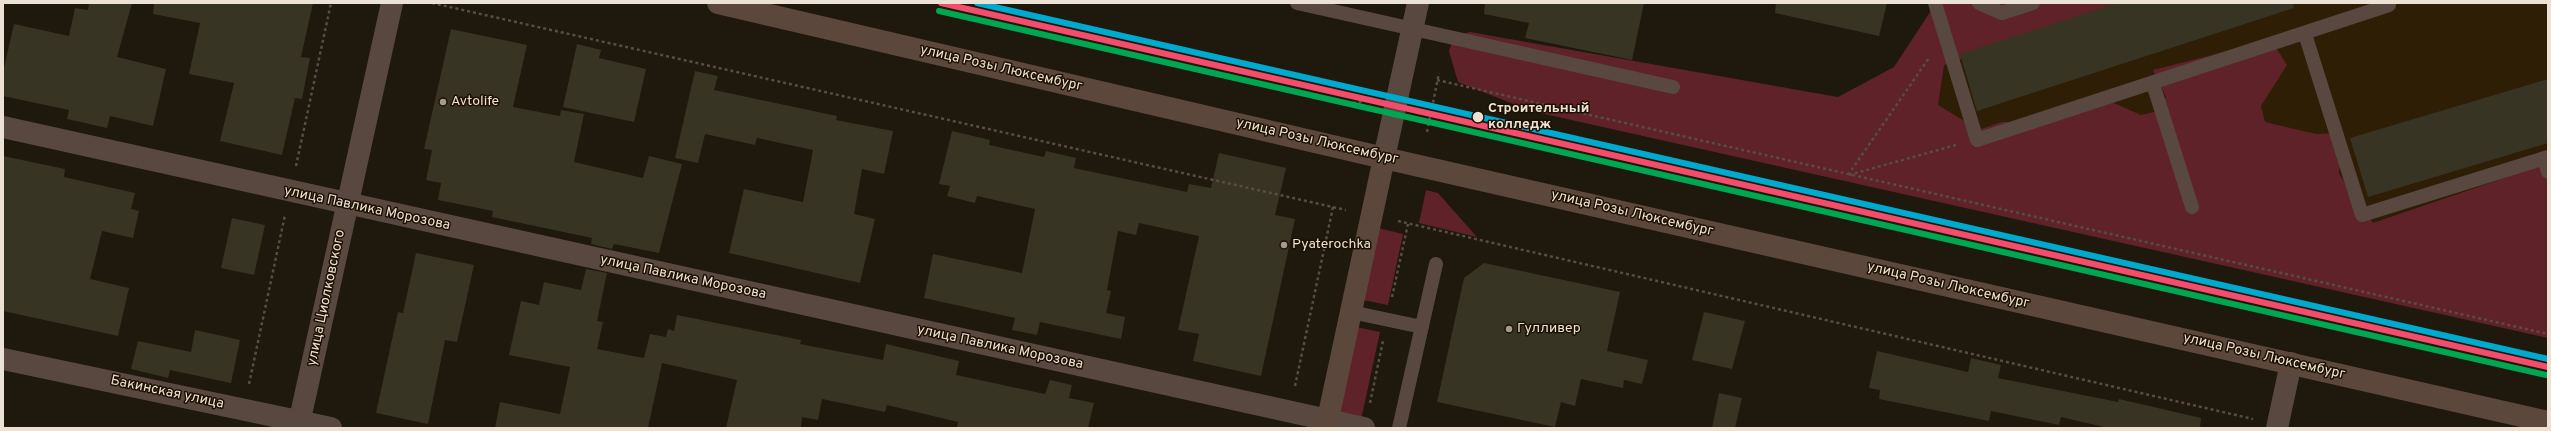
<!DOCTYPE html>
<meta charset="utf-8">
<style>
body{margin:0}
#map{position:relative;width:2551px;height:431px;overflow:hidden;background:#1e180d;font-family:Overpass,sans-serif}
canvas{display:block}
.frame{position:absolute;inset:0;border:4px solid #ebe1d5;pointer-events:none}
</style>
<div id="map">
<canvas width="2551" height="431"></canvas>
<div class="frame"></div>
</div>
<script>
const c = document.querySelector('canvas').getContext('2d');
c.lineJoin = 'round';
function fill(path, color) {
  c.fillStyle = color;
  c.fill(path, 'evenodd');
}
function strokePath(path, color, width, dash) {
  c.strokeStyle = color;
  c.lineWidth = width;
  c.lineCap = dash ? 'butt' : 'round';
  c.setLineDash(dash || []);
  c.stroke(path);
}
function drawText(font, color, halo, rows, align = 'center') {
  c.font = font + ' Overpass,sans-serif';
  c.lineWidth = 3;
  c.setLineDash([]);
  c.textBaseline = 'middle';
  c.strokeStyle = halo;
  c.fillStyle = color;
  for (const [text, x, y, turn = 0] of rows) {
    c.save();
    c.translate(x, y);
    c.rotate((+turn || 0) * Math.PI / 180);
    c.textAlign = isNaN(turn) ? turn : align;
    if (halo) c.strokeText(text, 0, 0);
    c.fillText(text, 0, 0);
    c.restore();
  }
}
fill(new Path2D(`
 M 1955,3 L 2548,3 L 2548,317 L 1914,183 Z`), '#2e1e05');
fill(new Path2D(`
 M 1936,3 L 2117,3 L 1944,65 L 1938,105 L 1966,122 L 1975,131 L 2002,122 L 2019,122 L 2098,96 L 2141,115 L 2158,111 L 2166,97 L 2153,70 L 2271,40 L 2287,65 L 2261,106 L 2265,122 L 2316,134 L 2344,133 L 2339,174 L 2373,223 L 2548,163 L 2548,338 L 1531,111 L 1458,82 L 1449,51 L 1454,36 L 1470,32 L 1838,97 L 1894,67 Z
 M 1426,190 L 1438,193 L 1477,237 L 1419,223 Z
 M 1378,228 L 1403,234 L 1388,305 L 1363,300 Z
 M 1356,327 L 1380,332 L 1361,420 L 1338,415 Z`), '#5f2228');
fill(new Path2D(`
 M 89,3 L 132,3 L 117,57 L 166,69 L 153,126 L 110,116 L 107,128 L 67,119 L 69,110 L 3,96 L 3,72 L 14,24 L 69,36 L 75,8 L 88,10 Z
 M 154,3 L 313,3 L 301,57 L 310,58 L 302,99 L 295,98 L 282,155 L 220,141 L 234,83 L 189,74 L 200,23 L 153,14 Z
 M 1485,3 L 1644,3 L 1632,60 L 1525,38 L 1529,23 L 1484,14 Z
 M 1776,3 L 1887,3 L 1879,36 L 1775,13 Z
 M 2117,3 L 2293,3 L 2294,8 L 1977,111 L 1960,54 Z
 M 451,29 L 527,45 L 513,107 L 560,116 L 561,110 L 584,114 L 574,162 L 643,178 L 649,156 L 682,164 L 659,253 L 614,244 L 612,249 L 591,244 L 592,238 L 492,217 L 493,211 L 438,200 L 441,183 L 426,180 L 432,150 L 424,149 Z
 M 577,44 L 601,50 L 599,58 L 646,69 L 634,122 L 563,107 Z
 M 695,71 L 718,76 L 714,90 L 837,116 L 836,120 L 893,131 L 884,174 L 862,169 L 854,214 L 875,219 L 860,283 L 729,253 L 744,189 L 803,202 L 813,150 L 757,138 L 755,145 L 705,134 L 698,163 L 675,158 Z
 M 2548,79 L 2548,143 L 2368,197 L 2350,138 Z
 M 952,131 L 990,140 L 989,145 L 1044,157 L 1046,151 L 1076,158 L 1074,168 L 1187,192 L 1189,184 L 1211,188 L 1219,153 L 1286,168 L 1275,215 L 1295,219 L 1261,376 L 1193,361 L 1199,334 L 1178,330 L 1199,236 L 1139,223 L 1136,235 L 1118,231 L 1107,290 L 1111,291 L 1106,313 L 1125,317 L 1121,339 L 1040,322 L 1037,335 L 1012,330 L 1015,318 L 924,298 L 933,254 L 1022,273 L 1035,209 L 977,196 L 975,203 L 947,196 L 950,186 L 939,184 Z
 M 3,156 L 65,169 L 64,177 L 135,193 L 131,209 L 139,211 L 133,238 L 102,231 L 90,279 L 129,288 L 118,336 L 3,311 Z
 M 232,218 L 265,225 L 254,275 L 221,268 Z
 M 416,253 L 474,265 L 457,342 L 445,340 L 428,424 L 376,413 L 398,312 L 403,313 Z
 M 1484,263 L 1620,292 L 1607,351 L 1648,360 L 1642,384 L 1624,380 L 1623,388 L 1581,379 L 1575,406 L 1561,402 L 1555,427 L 1437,402 L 1464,278 Z
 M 586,269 L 607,273 L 597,321 L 603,322 L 597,349 L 644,358 L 650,334 L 666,337 L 668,329 L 674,331 L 677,315 L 801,340 L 800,344 L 883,360 L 886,344 L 959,361 L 956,375 L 1045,394 L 1050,380 L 1072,385 L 1069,398 L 1094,403 L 1088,428 L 957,428 L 958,422 L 887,405 L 885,412 L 822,399 L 818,420 L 802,417 L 801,428 L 726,428 L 737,380 L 662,363 L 648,428 L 495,428 L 500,402 L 560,414 L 570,367 L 509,355 L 521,301 L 539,305 L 544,282 L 581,290 Z
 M 1704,312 L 1745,321 L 1732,369 L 1692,360 Z
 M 195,330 L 240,340 L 231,383 L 170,370 L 168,378 L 131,369 L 138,341 L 191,352 Z
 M 1877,351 L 1968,372 L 1971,358 L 2001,365 L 1998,378 L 2118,402 L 2119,399 L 2201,418 L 2200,428 L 2108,428 L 2061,417 L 2059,425 L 1991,411 L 1989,421 L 1879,399 L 1880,390 L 1869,388 Z
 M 1719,393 L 1742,398 L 1735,428 L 1712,428 Z`), '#373424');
strokePath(new Path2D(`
 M 432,3 L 1346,210
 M 1437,80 L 2548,334
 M 1335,102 L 1347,104 L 1370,100
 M 1427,132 L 1439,73
 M 296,166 L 331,3
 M 1848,175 L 1929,58
 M 1849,175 L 1956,145
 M 1398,221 L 2253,419
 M 1392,297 L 1408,224
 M 249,384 L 285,215
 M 1295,386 L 1333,207
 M 1370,403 L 1383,341`), '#584c44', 2.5, [3, 3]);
strokePath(new Path2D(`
 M 1297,3 L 1673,87
 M 1935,3 L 1977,140 L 2389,5
 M 1979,3 L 2002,13 L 2033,3
 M 2305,34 L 2362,215 L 2548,157
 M 2153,84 L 2192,207
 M 2544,158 L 2548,172
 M 1351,312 L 1422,327
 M 1399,428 L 1436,264`), '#58483f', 14);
strokePath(new Path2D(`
 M 3,127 L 1364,428
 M 1384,158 L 1418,3
 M 3,359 L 331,428
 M 298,428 L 392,3
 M 2277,428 L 2291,363`), '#58483f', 22);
strokePath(new Path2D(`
 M 718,3 L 1384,158 L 2548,422
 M 1326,428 L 1384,158`), '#5b473b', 22);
strokePath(new Path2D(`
 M 941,3 L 2548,367`), '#f44d6c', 6);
strokePath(new Path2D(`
 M 939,11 L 2546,375`), '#00a651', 6);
strokePath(new Path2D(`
 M 977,3 L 2548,359`), '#00a9ce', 6);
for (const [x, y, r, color] of [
 [443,102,4,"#a39b8f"],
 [1478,117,6,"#ebe1d5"],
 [1284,245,4,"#a39b8f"],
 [1509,329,4,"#a39b8f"]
]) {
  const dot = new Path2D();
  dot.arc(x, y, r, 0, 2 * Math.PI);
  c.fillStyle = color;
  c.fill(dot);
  strokePath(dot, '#1d1000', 1.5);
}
drawText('14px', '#ebe1d5', '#1d1000', [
 ["улица Розы Люксембург",1001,69,13],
 ["улица Розы Люксембург",1317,142,13],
 ["улица Павлика Морозова",367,209,12],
 ["улица Розы Люксембург",1632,214,13],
 ["улица Павлика Морозова",683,278,12],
 ["улица Розы Люксембург",1948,286,13],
 ["улица Циолковского",327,298,-78],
 ["улица Павлика Морозова",1000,348,12],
 ["улица Розы Люксембург",2264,357,13],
 ["Бакинская улица",167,393,12]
]);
drawText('14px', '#ebe1d5', '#1d1000', [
 ["Avtolife",451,102],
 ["Pyaterochka",1292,245],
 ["Гулливер",1517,329]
], 'left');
drawText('bold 14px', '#ebe1d5', '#1d1000', [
 ["Строительный",1488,109],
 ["колледж",1488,125]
], 'left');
</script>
